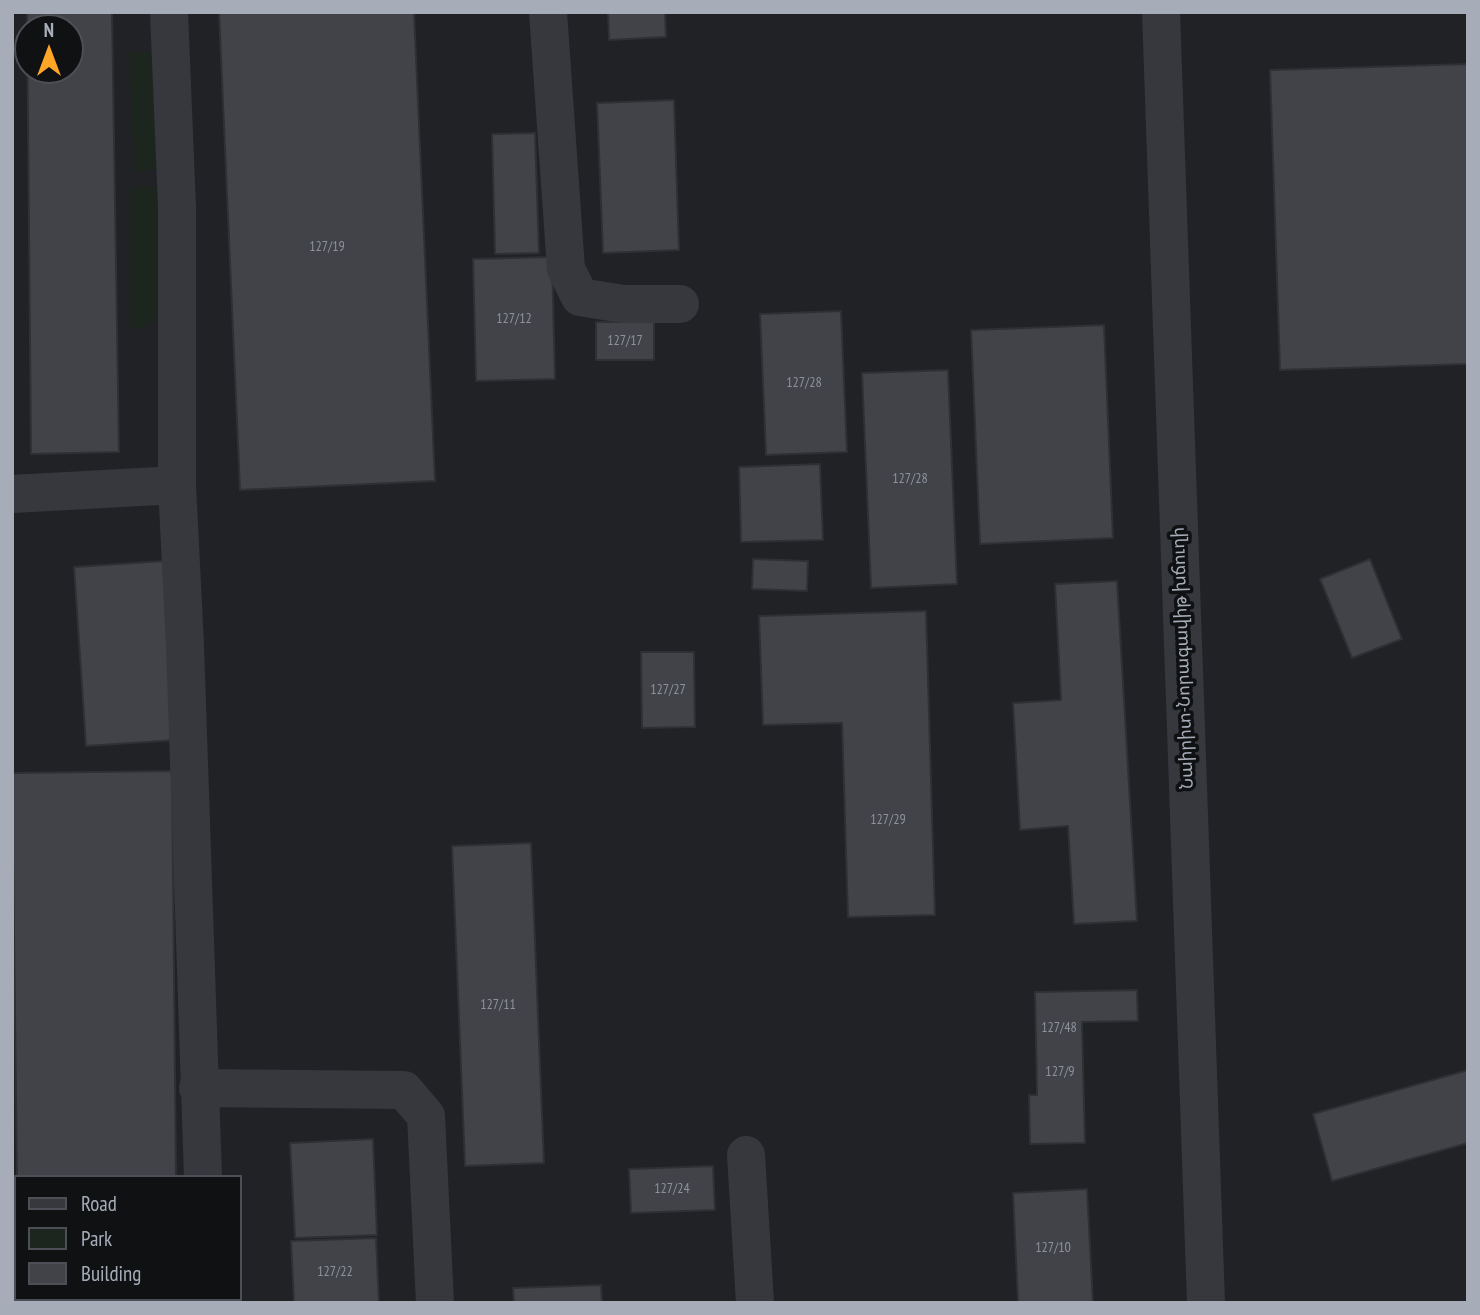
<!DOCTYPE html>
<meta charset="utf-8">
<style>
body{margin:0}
#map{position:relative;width:1480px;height:1315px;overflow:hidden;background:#151618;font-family:"PT Sans Narrow",sans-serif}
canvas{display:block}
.frame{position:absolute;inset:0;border:14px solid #a6adb9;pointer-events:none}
.legend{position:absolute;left:14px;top:1175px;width:228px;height:126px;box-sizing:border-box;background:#101113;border:2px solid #4c4f55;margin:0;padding:9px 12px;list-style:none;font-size:21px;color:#a6adb9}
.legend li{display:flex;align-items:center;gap:14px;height:35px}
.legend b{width:35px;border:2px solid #4c4f55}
.north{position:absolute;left:14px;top:14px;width:70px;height:70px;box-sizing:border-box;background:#101113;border:2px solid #4c4f55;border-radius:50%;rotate:0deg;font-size:19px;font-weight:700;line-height:28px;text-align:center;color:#a6adb9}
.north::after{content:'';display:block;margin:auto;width:24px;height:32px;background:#ffa626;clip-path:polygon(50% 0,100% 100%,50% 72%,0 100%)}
</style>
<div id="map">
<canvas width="1480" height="1315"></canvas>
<div class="frame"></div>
<ul class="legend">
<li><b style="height:9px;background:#36383d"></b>Road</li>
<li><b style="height:19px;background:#1d261e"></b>Park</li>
<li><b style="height:19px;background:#414348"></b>Building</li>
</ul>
<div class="north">N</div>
</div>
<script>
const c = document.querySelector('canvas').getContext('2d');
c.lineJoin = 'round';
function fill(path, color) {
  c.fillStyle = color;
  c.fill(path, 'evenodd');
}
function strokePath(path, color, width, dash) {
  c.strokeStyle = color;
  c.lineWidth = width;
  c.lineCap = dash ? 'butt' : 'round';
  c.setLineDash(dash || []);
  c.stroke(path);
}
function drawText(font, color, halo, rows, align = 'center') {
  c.font = font + ' "PT Sans Narrow","Noto Sans Armenian",sans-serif';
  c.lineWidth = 7;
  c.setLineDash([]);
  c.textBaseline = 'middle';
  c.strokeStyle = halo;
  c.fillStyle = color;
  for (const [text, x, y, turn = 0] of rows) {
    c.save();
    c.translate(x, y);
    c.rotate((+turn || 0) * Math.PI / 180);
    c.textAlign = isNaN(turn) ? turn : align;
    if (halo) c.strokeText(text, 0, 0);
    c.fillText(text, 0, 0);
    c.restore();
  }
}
fill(new Path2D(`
 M 12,12 L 1468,12 L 1468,1303 L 12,1303 ZM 28,28 L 70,28 L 70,70 L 28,70 ZM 16,1177 L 240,1177 L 240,1299 L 16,1299 Z`), '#212225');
fill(new Path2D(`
 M 157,51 L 160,169 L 134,171 L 129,53 Z
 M 158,186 L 158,317 L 143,328 L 130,328 L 129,187 Z`), '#1d261e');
const building = new Path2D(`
 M 27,12 L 112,12 L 119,452 L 31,454 ZM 28,28 L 70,28 L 70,70 L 28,70 Z
 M 219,12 L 414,12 L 435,481 L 240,490 Z
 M 608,12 L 665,12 L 666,37 L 609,40 Z
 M 1468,64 L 1468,364 L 1280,370 L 1270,70 Z
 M 674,100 L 679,250 L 603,253 L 597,103 Z
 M 535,133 L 539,253 L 495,254 L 492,134 Z
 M 552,257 L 555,379 L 476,381 L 473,259 Z
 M 841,311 L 847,452 L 766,455 L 760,314 Z
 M 596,322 L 654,322 L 654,360 L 596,360 Z
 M 1104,325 L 1113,538 L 980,544 L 971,330 Z
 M 948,370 L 957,584 L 871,588 L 862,373 Z
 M 820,464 L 823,540 L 741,542 L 739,467 Z
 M 753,559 L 808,561 L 807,591 L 752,589 Z
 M 1370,559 L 1402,639 L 1352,658 L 1320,579 Z
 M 164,561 L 177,740 L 86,746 L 74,567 Z
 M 1117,581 L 1137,921 L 1074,924 L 1068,826 L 1020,830 L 1013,703 L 1061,700 L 1055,584 Z
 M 926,611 L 935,915 L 848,917 L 842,723 L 763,725 L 759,616 Z
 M 641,652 L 694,652 L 695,727 L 642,728 Z
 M 172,771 L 176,1177 L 17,1177 L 12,773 Z
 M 531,843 L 544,1163 L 465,1166 L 452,846 Z
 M 1137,990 L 1138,1021 L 1082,1022 L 1085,1143 L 1030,1144 L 1029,1095 L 1037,1095 L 1035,992 Z
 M 1468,1070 L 1468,1143 L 1332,1181 L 1313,1114 Z
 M 373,1139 L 377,1235 L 295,1238 L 290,1143 Z
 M 713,1166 L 715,1210 L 631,1213 L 629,1169 Z
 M 1087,1189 L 1093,1303 L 1018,1303 L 1013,1193 Z
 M 376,1238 L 379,1303 L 294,1303 L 291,1241 Z
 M 601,1285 L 602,1303 L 514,1303 L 513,1288 Z
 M 115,1299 L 197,1299 L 197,1303 L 115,1303 Z`);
fill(building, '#414348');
strokePath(building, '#2f3034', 2);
strokePath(new Path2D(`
 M 548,12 L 566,269 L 580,297 L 623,304 L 680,304
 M 1161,12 L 1206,1303
 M 177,485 L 185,645 L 203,1177
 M 12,494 L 177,485 L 177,207 L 169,12
 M 198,1088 L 404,1090 L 426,1116 L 435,1303
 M 746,1155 L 755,1303
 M 209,1299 L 209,1303`), '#36383d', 38);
drawText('14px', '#8d929d', null, [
 ["127/19",327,247],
 ["127/12",514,319],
 ["127/17",625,341],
 ["127/28",804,383],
 ["127/28",910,479],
 ["127/27",668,690],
 ["127/29",888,820],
 ["127/11",498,1005],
 ["127/48",1059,1028],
 ["127/9",1060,1072],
 ["127/24",672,1189],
 ["127/10",1053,1248],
 ["127/22",335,1272]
]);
drawText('18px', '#a6adb9', '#101113', [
 ["Նաիրիտ-Նորագավիթ խճուղի",1183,658,-92]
]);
</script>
